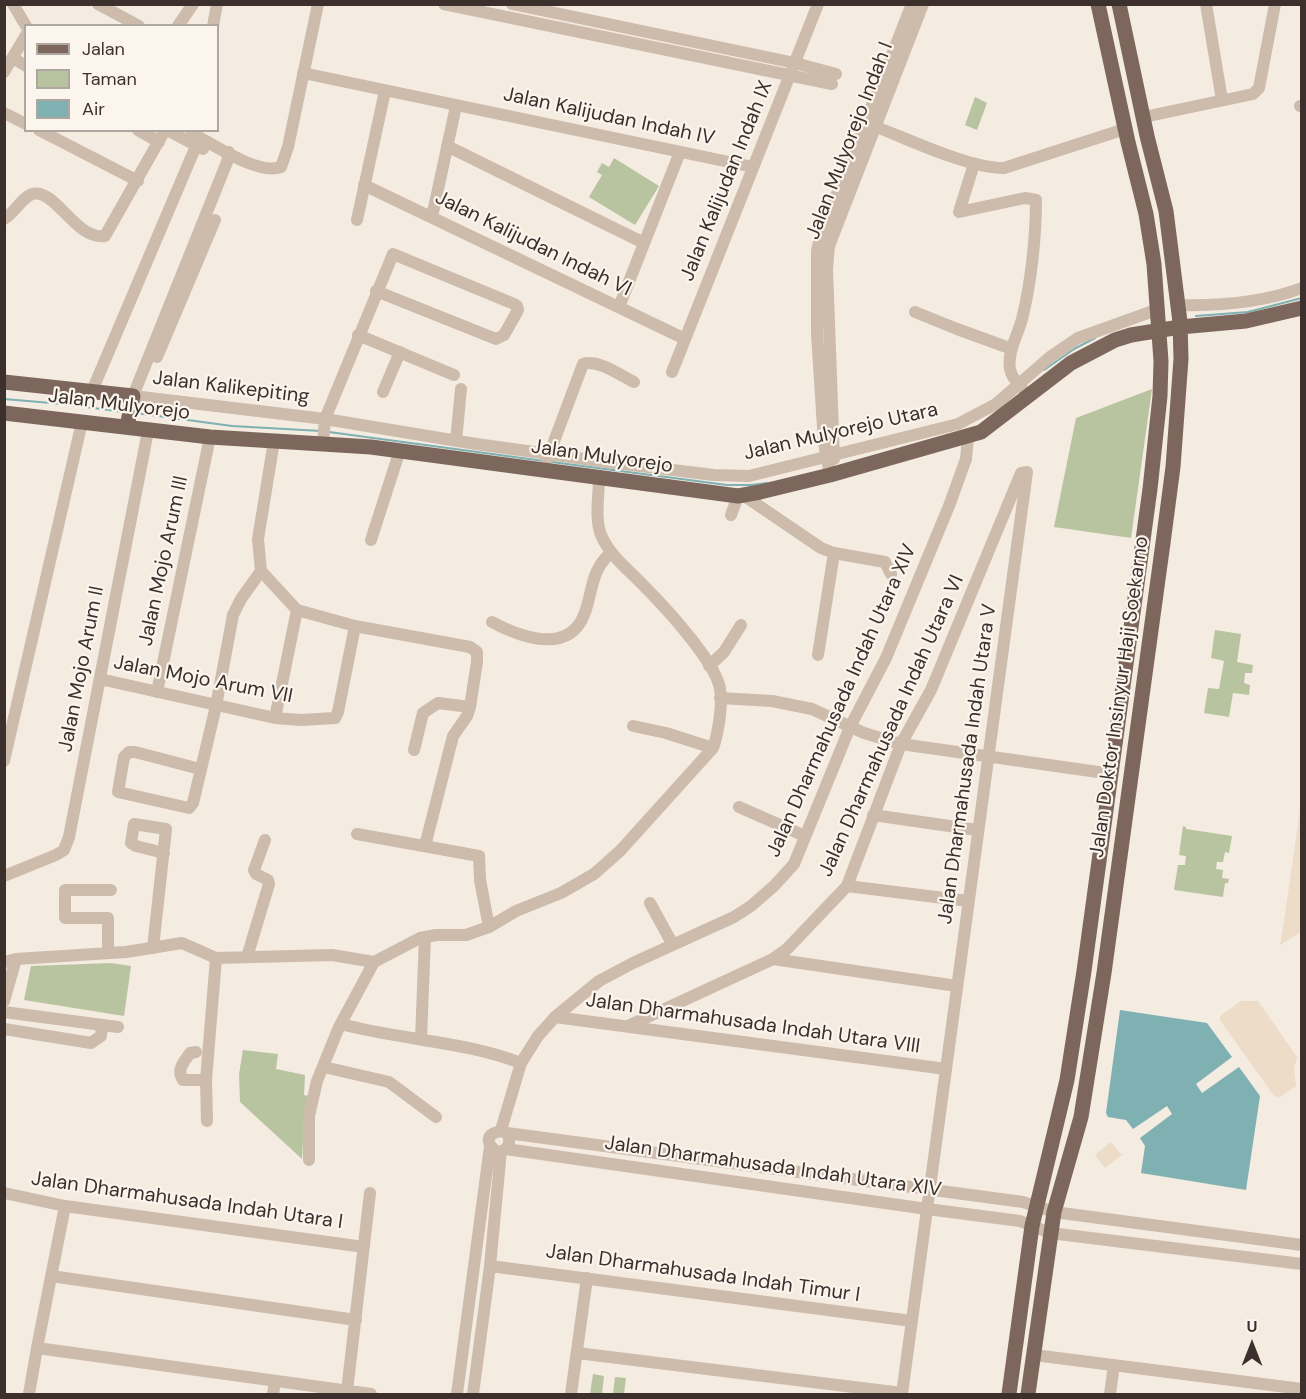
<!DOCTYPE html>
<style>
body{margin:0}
#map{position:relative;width:1306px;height:1399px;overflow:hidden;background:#f4ebe1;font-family:"DM Sans",sans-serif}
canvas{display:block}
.frame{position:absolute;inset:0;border:6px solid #3b302b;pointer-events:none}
.legend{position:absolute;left:24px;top:24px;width:195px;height:108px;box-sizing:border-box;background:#fbf5ee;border:2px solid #aea6a0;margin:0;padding:8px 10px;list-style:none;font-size:18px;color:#3b302b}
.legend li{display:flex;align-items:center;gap:12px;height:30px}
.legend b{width:30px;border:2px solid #aea6a0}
.north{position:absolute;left:1222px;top:1315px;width:60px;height:60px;-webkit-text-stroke:4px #fbf5ee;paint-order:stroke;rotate:0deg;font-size:16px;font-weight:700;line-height:24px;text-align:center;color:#3b302b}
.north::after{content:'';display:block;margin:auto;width:21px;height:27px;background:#3b302b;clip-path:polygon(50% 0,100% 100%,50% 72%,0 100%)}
</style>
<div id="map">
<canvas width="1306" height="1399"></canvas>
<div class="frame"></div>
<ul class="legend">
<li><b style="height:8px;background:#7d675c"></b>Jalan</li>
<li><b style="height:16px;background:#b8c4a0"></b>Taman</li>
<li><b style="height:16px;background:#7fb0b2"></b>Air</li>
</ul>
<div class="north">U</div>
</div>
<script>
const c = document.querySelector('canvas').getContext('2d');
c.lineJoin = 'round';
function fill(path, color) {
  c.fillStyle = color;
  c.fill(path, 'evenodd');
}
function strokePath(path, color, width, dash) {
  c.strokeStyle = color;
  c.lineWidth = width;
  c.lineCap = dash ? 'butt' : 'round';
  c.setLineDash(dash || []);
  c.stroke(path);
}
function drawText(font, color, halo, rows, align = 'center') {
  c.font = font + ' "DM Sans",sans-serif';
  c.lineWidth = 4.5;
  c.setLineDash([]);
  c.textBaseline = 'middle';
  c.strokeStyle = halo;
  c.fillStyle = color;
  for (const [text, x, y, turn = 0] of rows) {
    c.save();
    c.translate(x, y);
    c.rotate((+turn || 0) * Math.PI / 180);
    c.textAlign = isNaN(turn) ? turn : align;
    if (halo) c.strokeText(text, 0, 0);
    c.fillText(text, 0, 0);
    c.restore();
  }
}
fill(new Path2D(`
 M 975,97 L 987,103 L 977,130 L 965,125 Z
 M 614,158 L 659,186 L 635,225 L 589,197 L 602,175 L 597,172 L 602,163 L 609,167 Z
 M 1152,389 L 1131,538 L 1054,527 L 1076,418 Z
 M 1215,630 L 1241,634 L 1237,662 L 1253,665 L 1252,673 L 1245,673 L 1244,683 L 1250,685 L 1249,695 L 1233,693 L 1229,717 L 1204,713 L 1208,688 L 1219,689 L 1224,661 L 1211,658 Z
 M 1183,826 L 1186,827 L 1186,829 L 1232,836 L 1229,853 L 1225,852 L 1223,862 L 1217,862 L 1216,869 L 1223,870 L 1222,878 L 1229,879 L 1228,883 L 1225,883 L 1223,897 L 1174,890 L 1178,865 L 1185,865 L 1186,856 L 1179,855 Z
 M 111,963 L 131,966 L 124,1016 L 24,1000 L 31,966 Z
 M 243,1050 L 278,1054 L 276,1069 L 305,1075 L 304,1095 L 309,1096 L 305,1109 L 302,1159 L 240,1102 L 239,1074 Z
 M 593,1374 L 604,1376 L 602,1394 L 590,1394 Z
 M 615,1377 L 626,1378 L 624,1394 L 613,1394 Z`), '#b8c4a0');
fill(new Path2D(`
 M 1301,804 L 1301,932 L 1280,945 L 1283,928 Z
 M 1241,1001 L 1258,1001 L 1297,1057 L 1294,1068 L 1296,1086 L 1280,1097 L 1274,1096 L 1220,1020 L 1220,1016 Z
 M 1111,1142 L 1122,1155 L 1105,1168 L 1095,1155 Z`), '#ecdcc8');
fill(new Path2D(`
 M 1120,1010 L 1207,1023 L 1232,1057 L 1196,1084 L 1202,1093 L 1239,1067 L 1260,1096 L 1246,1190 L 1141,1173 L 1145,1146 L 1140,1138 L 1172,1114 L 1167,1106 L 1133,1129 L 1126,1120 L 1108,1117 L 1106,1113 Z`), '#7fb0b2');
strokePath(new Path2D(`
 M 1196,316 L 1248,312 L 1302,298
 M 1044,370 L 1074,349 L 1095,338
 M 4,399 L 63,404 L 124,412
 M 136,413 L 232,426 L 321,431
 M 329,432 L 544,461
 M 552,462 L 727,485 L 751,485 L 767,483`), '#7fb0b2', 2);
strokePath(new Path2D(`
 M 13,4 L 26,26
 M 98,4 L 139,26
 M 444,4 L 832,84
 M 512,4 L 795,63 L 836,74
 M 1206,4 L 1222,100
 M 178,26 L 193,4
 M 213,26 L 217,4
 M 13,58 L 26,66
 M 4,72 L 26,35
 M 303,73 L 753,167
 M 1300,106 L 1302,106
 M 4,113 L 26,124
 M 1144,117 L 1253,94 L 1259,88 L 1275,4
 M 876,127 C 911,140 968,168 1004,168 L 1125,129
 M 39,130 L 138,181
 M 138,130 L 159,142
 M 167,130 L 203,149
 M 191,130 L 197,136 C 217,147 259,175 281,167 L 288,147 L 318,4
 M 447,146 L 644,243
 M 229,152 L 227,162 L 133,396 L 325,419 L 476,444 L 607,462 L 714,475 L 749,476 L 958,424 L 996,404 L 1050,357 L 1078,338 L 1156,310
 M 974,164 L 959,212 L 1025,198 L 1036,200 C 1036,236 1031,284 1022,319 C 1018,335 1007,352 1010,369 C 1011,376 1017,383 1022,388
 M 364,185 L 685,339
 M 432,217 L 456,106
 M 4,219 C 15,213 21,198 32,194 C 55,187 76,241 105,236 L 165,130
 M 357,220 L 385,91
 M 1178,305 C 1220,306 1262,303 1302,288
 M 619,307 L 680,152
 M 915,312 L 957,329 L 1012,349
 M 358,335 L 454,375
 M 157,357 L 215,220
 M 672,372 L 818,4
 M 92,391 L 196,146
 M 383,392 L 400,352
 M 456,441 L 461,389
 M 323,443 L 325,419 L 393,254 L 514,304 L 517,306 L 518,310 L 504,335 L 496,339 L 376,291
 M 834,459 L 827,269 L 829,246 L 923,4
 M 547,460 L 583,364 C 598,359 620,375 634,382
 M 830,475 L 824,443 L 817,334 L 817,251 L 820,237 L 912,4
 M 743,495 L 821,548 L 834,553 L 885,562 L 891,574
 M 731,515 L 738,496
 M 371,540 L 400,450
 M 261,571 L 297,610 L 355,626 L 470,647 L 477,652 L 477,662 L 470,707 L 467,716 L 453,736 L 425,846
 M 492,622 C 520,637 568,655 584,615 C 593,593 590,570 611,553
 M 818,655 L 834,553
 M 709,666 L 724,652 L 741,625
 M 100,679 L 275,718 L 301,720 L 335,718 L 338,712 L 355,626
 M 157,692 L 210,437
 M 720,698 L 772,701 L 812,709 L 864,733 L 901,744 L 1112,774
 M 275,718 L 297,610
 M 633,726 L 666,733 L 713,748
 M 414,750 L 423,713 L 438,703 L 470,707
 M 4,761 L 82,422
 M 200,769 L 135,752 L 129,752 L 124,757 L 118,792 L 189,808 L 193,803 L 216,706 L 233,615 L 241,599 L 261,571 L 258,539 L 274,441
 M 739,807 L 805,836
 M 873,815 L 977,830
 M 357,834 L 479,856 L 480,880 L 489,927
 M 4,876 L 56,855 L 64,850 L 69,837 L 148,431
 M 847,886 L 968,901
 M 650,903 L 673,945
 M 153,948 L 166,829 L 134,824 L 131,843 L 136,846 L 164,853
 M 108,953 L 108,918 L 65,918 L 65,890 L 111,890
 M 247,957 L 269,884 L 268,880 L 256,874 L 254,870 L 265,840
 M 773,959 L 957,986
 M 4,962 L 16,959 L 126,952 L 182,943 L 216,958 L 332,955 L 374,962
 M 374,962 L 420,938 L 436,935 L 466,935 L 489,927 L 516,911 L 561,893 L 594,874 L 620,851 L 713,748 C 718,734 723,704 720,689 C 716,662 664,606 644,586 C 629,570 611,557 602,537 C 594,521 599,496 599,478
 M 4,1001 L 16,959
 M 4,1012 L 118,1027
 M 555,1017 L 946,1069
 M 341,1024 C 401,1040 463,1041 521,1063
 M 628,1026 L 773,959 L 787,949 L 847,886 L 901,744 L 931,690 L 1021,473 L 1027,472 L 902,1394
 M 4,1029 L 91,1043 L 101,1036 L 102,1025
 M 421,1039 L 425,937
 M 196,1052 L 190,1053 C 184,1062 176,1070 183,1080 L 206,1080
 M 324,1067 L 389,1082 L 436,1117
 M 207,1121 L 206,1080 L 216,958
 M 501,1130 L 521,1063 L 538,1036 L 555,1017 L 599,981 L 633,963 L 734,917 L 751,906 L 774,886 L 794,864 L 850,727 L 886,658 L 949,506 L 966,459 L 968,437
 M 507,1133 C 515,1148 498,1158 491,1146 C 483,1135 498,1129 507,1133 L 1023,1202 L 1054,1212 L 1302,1245
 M 506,1149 L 927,1209 L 1020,1221 L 1050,1233 L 1302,1264
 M 309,1160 L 309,1116 L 317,1081 L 339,1027 L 374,962
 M 4,1193 L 65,1206 L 364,1247
 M 490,1266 L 912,1321
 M 51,1276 L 356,1320
 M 37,1348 L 371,1394
 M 577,1353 L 902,1393
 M 1034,1355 L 1302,1389
 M 347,1391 L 370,1193
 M 29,1394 L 37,1348 L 65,1206
 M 273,1394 L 275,1381
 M 457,1394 L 490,1146
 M 473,1394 L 490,1266 L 501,1151
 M 571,1394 L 587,1278
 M 1110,1394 L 1114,1365`), '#cdbbac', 12);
strokePath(new Path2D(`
 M 4,382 L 133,396 L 127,427
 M 4,413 L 210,437 L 371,447 L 738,496 L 760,492 L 830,475 L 981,432 L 1071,363 L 1115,340 L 1131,335 L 1180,327 L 1246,321 L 1302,308
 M 1009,1394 L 1032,1226 L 1067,1080 L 1084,971 L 1150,489 L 1160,396 L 1161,361 L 1154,264 L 1146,214 L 1128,142 L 1098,4
 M 1028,1394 L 1054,1212 L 1081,1117 L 1104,973 L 1163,543 L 1173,467 L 1181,359 L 1180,322 L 1166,211 L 1147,136 L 1119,4`), '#7d675c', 15);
drawText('20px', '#3b302b', '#fbf5ee', [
 ["Jalan Kalijudan Indah IV",609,117,12],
 ["Jalan Mulyorejo Indah I",850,141,-69],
 ["Jalan Kalijudan Indah IX",727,181,-68],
 ["Jalan Kalijudan Indah VI",533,244,26],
 ["Jalan Kalikepiting",231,388,7],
 ["Jalan Mulyorejo",119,405,7],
 ["Jalan Mulyorejo Utara",841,432,-13],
 ["Jalan Mulyorejo",602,457,8],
 ["Jalan Mojo Arum III",164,561,-78],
 ["Jalan Mojo Arum II",82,669,-79],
 ["Jalan Mojo Arum VII",203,680,11],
 ["Jalan Doktor Insinyur Haji Soekarno",1120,697,-82],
 ["Jalan Dharmahusada Indah Utara XIV",842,701,-66],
 ["Jalan Dharmahusada Indah Utara VI",892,726,-66],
 ["Jalan Dharmahusada Indah Utara V",968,764,-82],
 ["Jalan Dharmahusada Indah Utara VIII",753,1024,8],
 ["Jalan Dharmahusada Indah Utara XIV",773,1167,8],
 ["Jalan Dharmahusada Indah Utara I",187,1201,8],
 ["Jalan Dharmahusada Indah Timur I",703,1274,8]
]);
</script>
